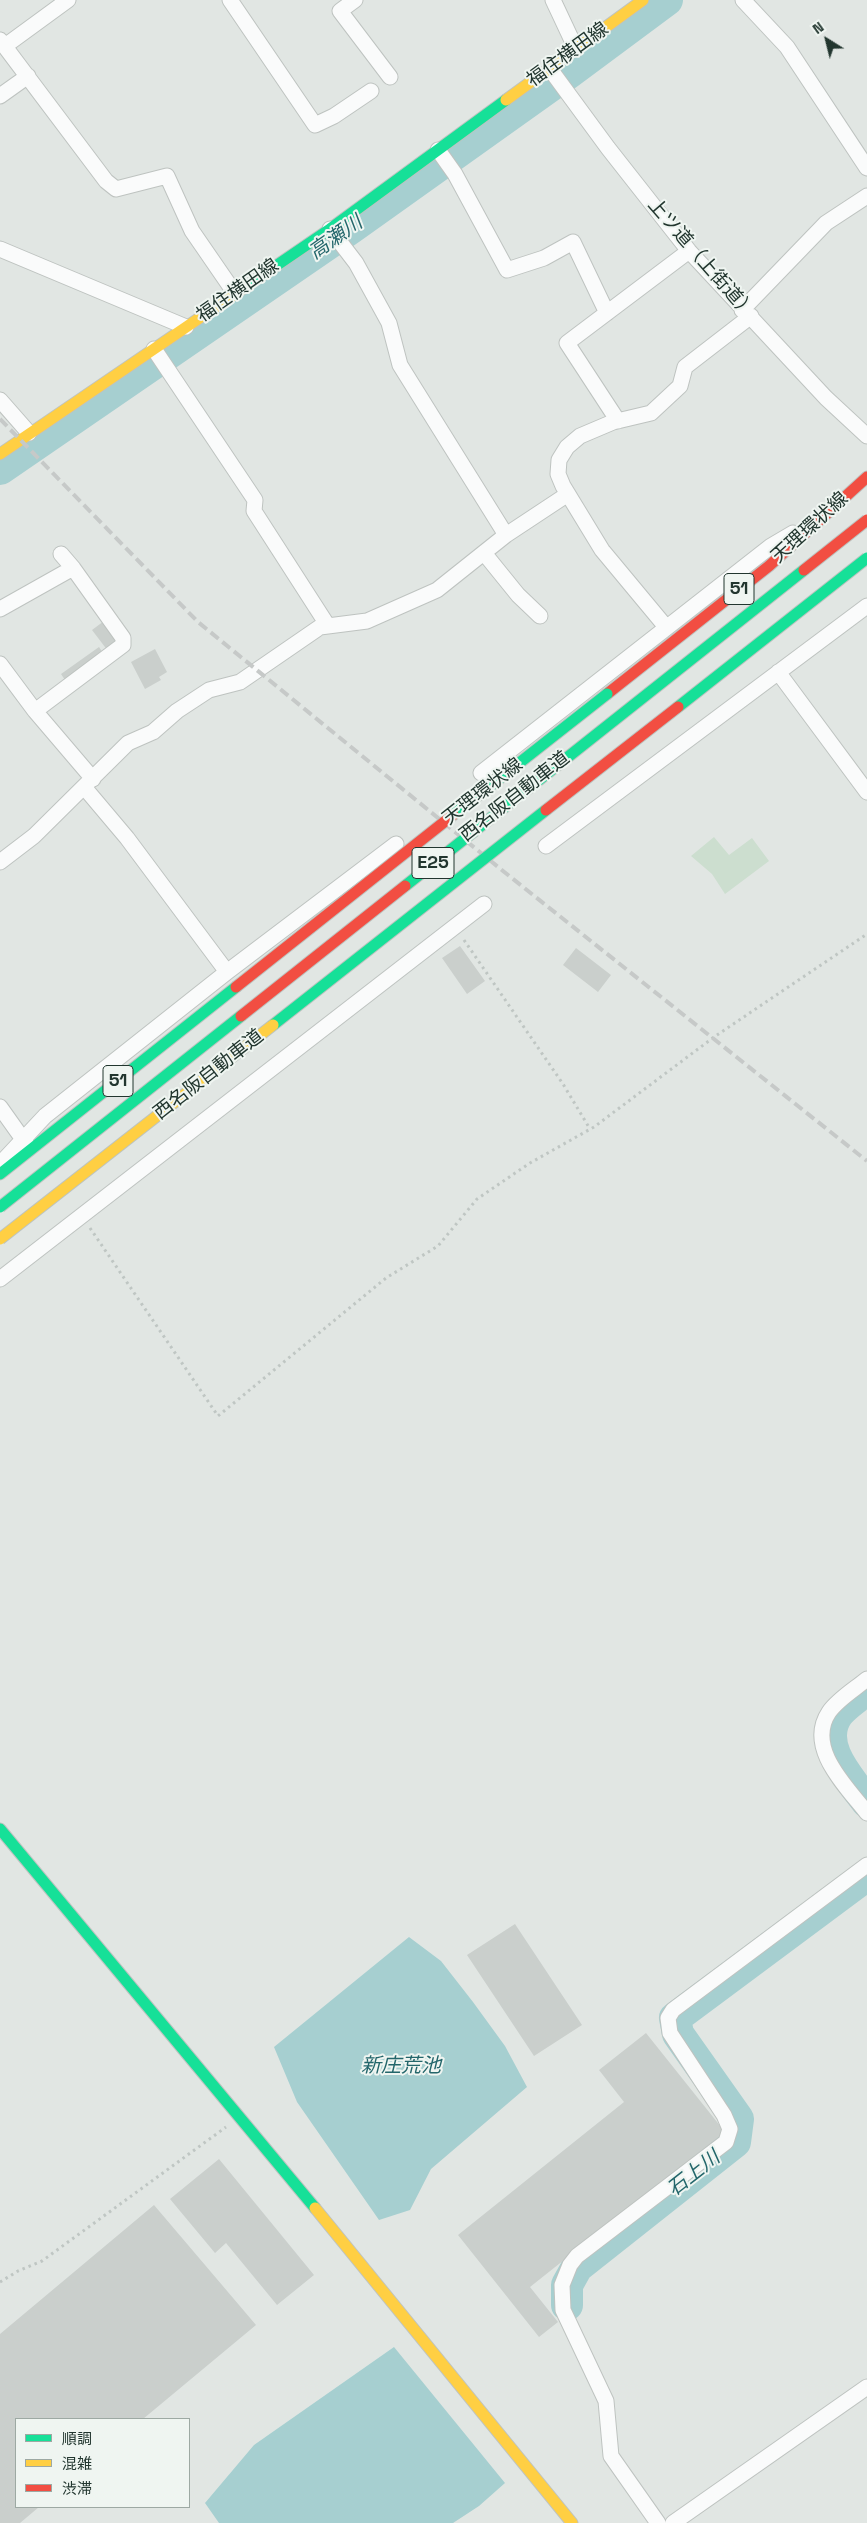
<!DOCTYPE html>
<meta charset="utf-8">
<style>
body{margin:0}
#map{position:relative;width:867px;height:2523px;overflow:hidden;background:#e1e6e3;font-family:"Space Grotesk","Noto Sans JP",sans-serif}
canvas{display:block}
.legend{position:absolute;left:15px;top:2418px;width:175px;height:90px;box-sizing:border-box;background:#eff5f1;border:1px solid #9da9a3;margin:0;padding:6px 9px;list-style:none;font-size:15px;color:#22362f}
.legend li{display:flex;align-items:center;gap:10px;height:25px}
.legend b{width:25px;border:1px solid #9da9a3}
.north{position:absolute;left:802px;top:15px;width:50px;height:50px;-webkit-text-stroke:4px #eff5f1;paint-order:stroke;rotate:324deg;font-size:14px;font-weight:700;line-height:20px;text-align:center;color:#22362f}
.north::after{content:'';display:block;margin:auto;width:18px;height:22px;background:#22362f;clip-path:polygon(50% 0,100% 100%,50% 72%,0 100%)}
</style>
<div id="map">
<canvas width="867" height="2523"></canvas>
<ul class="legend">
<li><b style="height:6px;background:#16e098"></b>順調</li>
<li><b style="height:6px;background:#ffcf43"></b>混雑</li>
<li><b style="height:6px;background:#f24e42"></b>渋滞</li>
</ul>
<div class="north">N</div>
</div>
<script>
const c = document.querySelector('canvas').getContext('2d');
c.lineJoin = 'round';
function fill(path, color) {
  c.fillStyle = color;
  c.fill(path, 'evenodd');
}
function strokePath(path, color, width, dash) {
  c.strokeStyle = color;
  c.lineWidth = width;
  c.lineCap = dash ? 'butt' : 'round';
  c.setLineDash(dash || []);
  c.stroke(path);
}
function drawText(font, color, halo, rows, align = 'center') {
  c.font = font + ' "Space Grotesk","Noto Sans JP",sans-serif';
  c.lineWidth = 4;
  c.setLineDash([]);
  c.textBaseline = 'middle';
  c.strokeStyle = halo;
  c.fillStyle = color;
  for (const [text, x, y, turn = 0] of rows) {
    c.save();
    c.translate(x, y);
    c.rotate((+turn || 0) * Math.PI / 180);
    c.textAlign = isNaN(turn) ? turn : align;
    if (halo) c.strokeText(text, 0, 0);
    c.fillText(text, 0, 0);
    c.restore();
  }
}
fill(new Path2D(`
 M 714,837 L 729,855 L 752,838 L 769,861 L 725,894 L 712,874 L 691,856 Z`), '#ccdecf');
fill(new Path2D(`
 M 409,1937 L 441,1961 L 473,2002 L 505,2046 L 527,2087 L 431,2169 L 410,2210 L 379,2220 L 297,2102 L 274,2047 Z
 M 394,2347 L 505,2483 L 479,2506 L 453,2523 L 219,2523 L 205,2503 L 254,2445 Z`), '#a6cfd0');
strokePath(new Path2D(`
 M 0,469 L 351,228 L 570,72 L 667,0
 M 867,1689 C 858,1697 845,1705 838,1714 C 816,1744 850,1779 867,1802
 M 567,2305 L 567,2285 L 577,2267 L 735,2142 L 738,2119 L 678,2034 L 675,2018 L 867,1875`), '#a6cfd0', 32);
fill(new Path2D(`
 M 104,621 L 120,642 L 108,651 L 92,630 Z
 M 99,647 L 103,653 L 65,680 L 61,674 Z
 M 155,649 L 167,672 L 159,677 L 161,680 L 145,689 L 131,662 Z
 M 460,946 L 485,981 L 467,994 L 442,958 Z
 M 576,948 L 611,975 L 598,992 L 563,965 Z
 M 515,1924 L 582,2025 L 534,2056 L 467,1955 Z
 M 646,2033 L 725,2132 L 530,2287 L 558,2322 L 539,2337 L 458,2235 L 624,2102 L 599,2070 Z
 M 219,2159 L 314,2275 L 277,2305 L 226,2243 L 215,2253 L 170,2199 Z
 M 154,2205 L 256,2325 L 143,2419 L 16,2419 L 16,2507 L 39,2507 L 20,2523 L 0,2523 L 0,2334 Z`), '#cacfcc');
const street = new Path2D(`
 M 230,0 L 315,125 L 334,116 L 371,91
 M 355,0 L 340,11 L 390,77
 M 553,0 L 576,49
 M 743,0 L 787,47 L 867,168
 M 0,40 L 106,181 L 116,189 L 167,176 L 192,231 L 234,292
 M 5,46 L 68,0
 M 550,69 L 608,148 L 689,251 L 826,398 L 867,436
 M 0,96 L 28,76
 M 438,150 L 455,174 L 507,270 L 544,258 L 573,242 L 607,313
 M 330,229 L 356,263 L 389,323 L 400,365 L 506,535
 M 0,249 L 186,327
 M 742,310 L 826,223 L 867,196
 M 154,349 L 255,500 L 254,511 L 328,626
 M 0,400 L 29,433
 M 618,421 L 567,343 L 689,251
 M 484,553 L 518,595 L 540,616
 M 0,609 L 73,568 L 61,554
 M 666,627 L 602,550 L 563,486 L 558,474 L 559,460 L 567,447 L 580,436 L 613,422 L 651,413 L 680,386 L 685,367 L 751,316
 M 0,664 L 35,711 L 93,779
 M 778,672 L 867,792
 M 35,711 L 123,645 L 123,638 L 73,568
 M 481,773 L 771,546 L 793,533
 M 84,787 L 127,838 L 227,972
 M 546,846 L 867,606
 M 0,862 L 34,836 L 128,743 L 153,732 L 177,711 L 209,690 L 240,682 L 320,627 L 367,621 L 437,590 L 506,535 L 568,494
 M 0,1107 L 27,1145
 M 1,1163 L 45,1116 L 227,972 L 396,844
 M 0,1279 L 484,904
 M 867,1679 C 855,1689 838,1699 829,1712 C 805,1748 847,1787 867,1813
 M 658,2523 L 611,2456 L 606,2401 L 563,2310 L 562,2285 L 570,2265 L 577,2256 L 726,2142 L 730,2129 L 724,2115 L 670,2033 L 668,2018 L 673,2010 L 867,1865
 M 673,2523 L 867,2387`);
const fast = new Path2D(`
 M 242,289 L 330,229 L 506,100
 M 0,1174 L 236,987
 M 0,1829 L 315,2208`);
const slow = new Path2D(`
 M 506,100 L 643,0
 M 0,454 L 242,289
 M 315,2208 L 572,2523`);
const jam = new Path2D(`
 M 607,694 L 769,566 L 867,477`);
strokePath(street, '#bec3c0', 17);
strokePath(fast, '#bec3c0', 13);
strokePath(slow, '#bec3c0', 13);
strokePath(jam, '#bec3c0', 13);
strokePath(new Path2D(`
 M 464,940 L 563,1084 L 590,1129
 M 90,1228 L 218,1416 L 386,1278 L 438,1246 L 477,1199 L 530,1163 L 594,1127 L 714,1037 L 867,934
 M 0,2282 L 18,2271 L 42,2261 L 226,2127`), '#bfc6c3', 3, [2.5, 4]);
strokePath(street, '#fafbfb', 15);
strokePath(fast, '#16e098', 11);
strokePath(slow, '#ffcf43', 11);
strokePath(jam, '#f24e42', 11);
strokePath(new Path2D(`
 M 0,419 L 198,622 L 503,871 L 867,1161`), '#c6c9c8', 4, [10, 5]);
const fastBridge = new Path2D(`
 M 678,707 L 867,558
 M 453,815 L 607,694
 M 405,886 L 804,570
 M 273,1025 L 546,810
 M 0,1207 L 241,1016`);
const slowBridge = new Path2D(`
 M 0,1239 L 273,1025`);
const jamBridge = new Path2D(`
 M 804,570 L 867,520
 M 546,810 L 678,707
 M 236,987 L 453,815
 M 241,1016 L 405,886`);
strokePath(fastBridge, '#bcc3bf', 13, []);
strokePath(slowBridge, '#bcc3bf', 13, []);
strokePath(jamBridge, '#bcc3bf', 13, []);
strokePath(fastBridge, '#16e098', 11);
strokePath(slowBridge, '#ffcf43', 11);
strokePath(jamBridge, '#f24e42', 11);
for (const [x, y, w] of [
 [739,589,30],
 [433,863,42],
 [118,1081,30]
]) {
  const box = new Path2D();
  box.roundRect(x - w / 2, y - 15.5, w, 31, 4);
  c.fillStyle = '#eff5f1';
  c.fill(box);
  strokePath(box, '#22362f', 1);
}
drawText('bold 18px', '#22362f', null, [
 ["51",739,589],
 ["E25",433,863],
 ["51",118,1081]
]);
drawText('19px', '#22362f', '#eff5f1', [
 ["福住横田線",568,55,-36],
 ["上ツ道（上街道）",701,259,49],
 ["福住横田線",238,291,-35],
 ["天理環状線",810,528,-42],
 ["天理環状線",483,792,-38],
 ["西名阪自動車道",515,797,-38],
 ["西名阪自動車道",209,1075,-38]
]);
drawText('italic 20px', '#23666b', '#eff5f1', [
 ["高瀬川",336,238,-35],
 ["新庄荒池",401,2067],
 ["石上川",694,2174,-38]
]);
</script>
